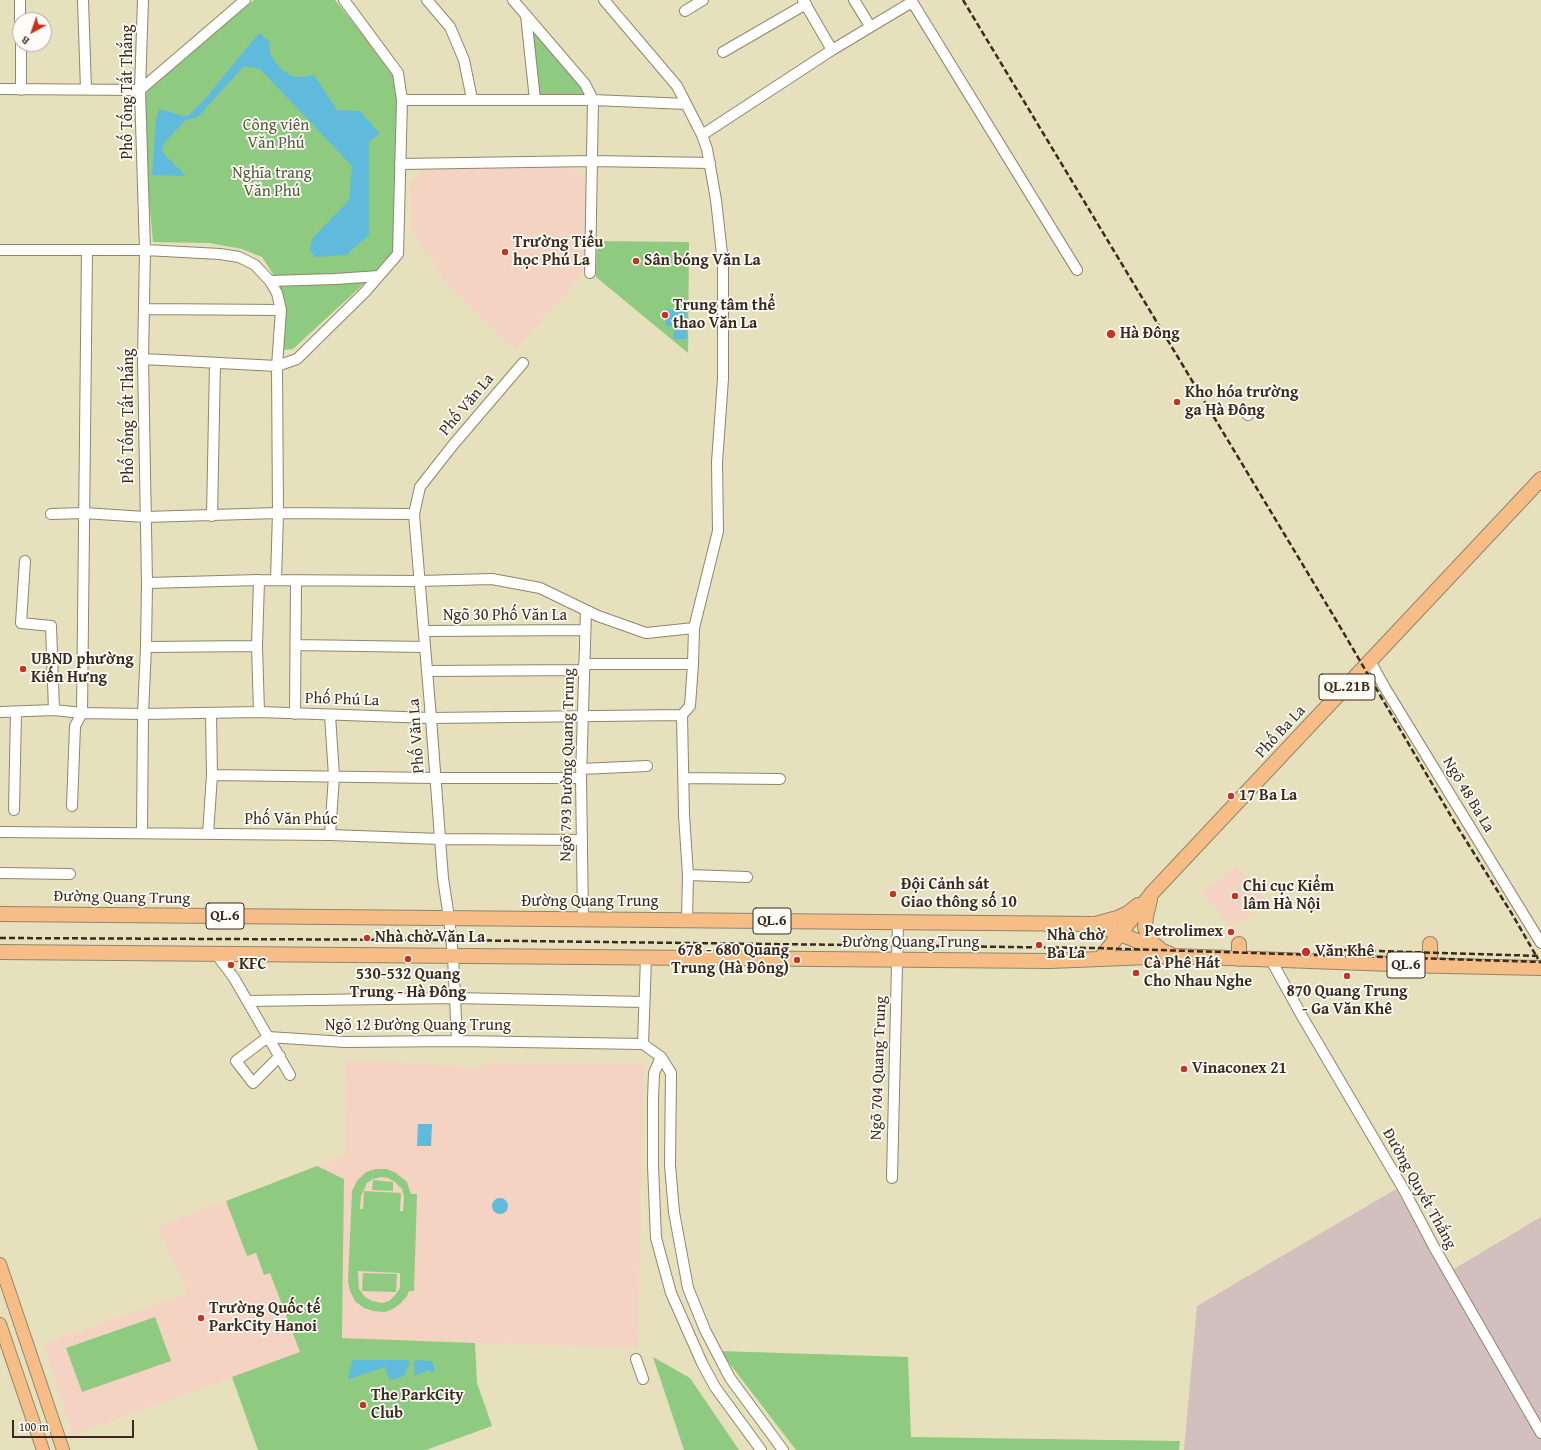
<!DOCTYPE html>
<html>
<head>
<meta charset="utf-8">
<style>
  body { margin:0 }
  #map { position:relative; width:1541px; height:1450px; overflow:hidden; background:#e7e0bc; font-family:"Gentium Book Plus",serif }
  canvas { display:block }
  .north { position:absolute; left:12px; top:12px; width:40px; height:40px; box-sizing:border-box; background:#fdfcf7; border:1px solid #afa8a0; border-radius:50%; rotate:220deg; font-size:11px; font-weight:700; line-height:16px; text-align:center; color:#3b2a1e }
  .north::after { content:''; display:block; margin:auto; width:14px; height:18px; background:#c8321e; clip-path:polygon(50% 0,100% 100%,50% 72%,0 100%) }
  .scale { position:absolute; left:12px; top:1420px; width:122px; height:18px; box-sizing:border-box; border:2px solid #3b2a1e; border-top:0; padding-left:5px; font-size:12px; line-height:14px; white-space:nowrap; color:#3b2a1e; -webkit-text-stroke:3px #fdfcf7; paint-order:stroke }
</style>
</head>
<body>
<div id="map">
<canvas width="1541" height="1450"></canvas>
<div class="north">B</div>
<div class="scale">100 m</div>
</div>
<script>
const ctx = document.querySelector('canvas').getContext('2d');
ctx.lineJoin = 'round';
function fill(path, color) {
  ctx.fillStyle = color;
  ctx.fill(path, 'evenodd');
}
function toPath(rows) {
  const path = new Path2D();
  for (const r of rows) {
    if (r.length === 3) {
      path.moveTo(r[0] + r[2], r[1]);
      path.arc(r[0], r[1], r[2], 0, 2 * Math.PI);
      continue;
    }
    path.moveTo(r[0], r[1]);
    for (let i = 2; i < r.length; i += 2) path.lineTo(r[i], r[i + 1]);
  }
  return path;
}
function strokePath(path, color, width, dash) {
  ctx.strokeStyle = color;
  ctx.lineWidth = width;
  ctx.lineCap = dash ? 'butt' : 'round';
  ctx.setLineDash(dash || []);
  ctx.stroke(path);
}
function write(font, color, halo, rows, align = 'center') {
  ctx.font = font + ' "Gentium Book Plus",serif';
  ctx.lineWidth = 3.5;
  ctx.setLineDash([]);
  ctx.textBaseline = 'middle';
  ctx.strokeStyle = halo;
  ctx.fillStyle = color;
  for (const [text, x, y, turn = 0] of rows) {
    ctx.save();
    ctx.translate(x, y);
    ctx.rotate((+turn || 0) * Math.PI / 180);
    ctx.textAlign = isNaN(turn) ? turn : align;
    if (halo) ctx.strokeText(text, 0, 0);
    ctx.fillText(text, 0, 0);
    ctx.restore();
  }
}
fill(toPath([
  [572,166,586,181,583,273,516,350,451,289,411,231,410,183,425,170],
  [1236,866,1269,902,1264,907,1232,928,1201,891,1206,887,1208,889],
  [346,1061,432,1063,436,1066,458,1066,477,1069,488,1063,613,1064,644,1063,638,1348,342,1338,343,1246,270,1272,300,1353,73,1435,43,1344,188,1293,157,1227,345,1155]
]), '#f5d3c2');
fill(toPath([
  [1396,1189,1444,1275,1541,1217,1541,1450,1184,1450,1197,1306]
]), '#d1c0bd');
fill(toPath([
  [254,0,335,0,393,72,397,99,393,252,382,267,293,349,283,350,283,308,273,274,262,257,242,249,209,243,153,242,142,125,147,90],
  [531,30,580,86,584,96,539,96],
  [597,241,689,242,688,353,596,277],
  [317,1166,344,1179,342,1338,475,1343,477,1383,492,1426,426,1450,258,1450,232,1377,300,1352,270,1273,264,1275,256,1253,247,1256,226,1201],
  [376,1169,387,1169,396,1173,407,1182,411,1194,417,1194,414,1291,409,1291,407,1296,401,1303,393,1309,385,1312,373,1311,364,1308,355,1301,350,1291,348,1282,352,1191,357,1181,366,1172],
  [381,1177,388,1178,395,1182,402,1189,404,1197,403,1211,400,1211,401,1193,364,1191,363,1209,360,1209,361,1196,367,1183,373,1179],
  [358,1271,400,1273,400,1288,396,1294,389,1301,382,1303,372,1301,365,1297,359,1289],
  [373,1180,393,1182,393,1191,372,1190],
  [363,1273,397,1274,396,1292,362,1291],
  [155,1317,171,1361,82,1392,66,1348],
  [720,1351,908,1357,911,1437,1180,1441,1179,1450,796,1450],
  [653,1357,690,1378,739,1450,684,1450]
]), '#8ecb80');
fill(toPath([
  [259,33,269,41,270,52,275,62,282,70,292,76,303,77,314,75,337,110,360,111,380,134,369,141,369,235,346,255,316,257,310,251,312,239,349,200,352,166,260,69,244,66,198,117,186,120,164,143,162,152,186,176,152,175,156,119,159,109,183,116,189,115,205,99],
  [665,309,686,309,687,339,674,339,674,327,666,326],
  [418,1124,432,1124,431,1146,417,1146],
  [500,1206,8],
  [353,1360,408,1360,410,1362,404,1376,392,1380,389,1379,385,1367,349,1379,348,1376],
  [416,1360,432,1361,435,1370,432,1373,428,1370,415,1376,414,1362]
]), '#5fbadc');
const minor = toPath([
  [20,0,20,20],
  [83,0,86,89],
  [427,0,450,27,464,60,472,99],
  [513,0,585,84,593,100,590,273],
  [604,0,677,86,702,135,707,149,716,200,723,263,723,379,717,462,718,531,694,628,693,664,690,706,682,715],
  [803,0,832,50],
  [854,0,870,26],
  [911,0,1077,270],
  [685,11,703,0],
  [526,15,535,100],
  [21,44,21,90],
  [723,52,806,4],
  [0,89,140,90,245,0],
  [402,100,593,100,686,104],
  [702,135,832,50,912,2],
  [400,164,592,161,710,163],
  [0,250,145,250,220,254,239,257,255,265,270,281,277,293,281,310,277,366,278,513,276,580],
  [270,281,335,279,379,276],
  [144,309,281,310],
  [143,359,277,366,297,359,365,292,398,254,402,100,398,73,344,0],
  [1247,413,1248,415],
  [51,514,84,513,145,517,278,513,414,514],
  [212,516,215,363],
  [25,561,21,623,51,626,54,710],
  [259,580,257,646,259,712],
  [147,583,259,580,420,581,492,579,540,588,598,616,646,633,694,628],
  [424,631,585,630],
  [296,645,425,647],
  [146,647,257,646],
  [1370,661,1385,688,1541,943],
  [584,664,693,664],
  [427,671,584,670],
  [0,712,54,710,82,713,143,714,259,712,431,718,682,715],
  [295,714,296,580],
  [330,715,334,776,330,835],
  [682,715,684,815,688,875,687,920],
  [581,769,647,766],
  [212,775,436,778,581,778],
  [684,778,780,779],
  [72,806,75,726,82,713,87,250],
  [14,810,16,712],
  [0,832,330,835,440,839,581,840],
  [142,832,143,714,146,647,147,583,143,359,145,250,140,90,143,0],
  [208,834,212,775,211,714],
  [0,873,70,874],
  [688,875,747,877],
  [583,919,581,778,586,611],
  [216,954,234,978,290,1075],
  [1271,960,1303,1018,1404,1190,1434,1247,1541,1433],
  [247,1001,454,998,644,1002],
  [268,1037,345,1042,457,1041,643,1044,661,1057,671,1073,670,1165,674,1212,688,1288,705,1330,730,1378,783,1450],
  [268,1037,236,1061,253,1083,280,1056],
  [457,1041,453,956,449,918,443,878,431,718,414,514,420,487,453,445,523,363],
  [643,1044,646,958],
  [661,1057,654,1073,653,1099,653,1166,656,1238,671,1293,702,1363,715,1387,761,1450],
  [892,1178,898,922],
  [636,1359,643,1379]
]);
const major = toPath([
  [0,1264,63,1450],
  [0,1324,43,1450]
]);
const highway = toPath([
  [1150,900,1146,916,1145,927,1150,941,1159,948],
  [0,914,1095,924,1170,954],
  [1095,924,1117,918,1128,913,1138,905],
  [1430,944,1430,966],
  [0,952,1050,961,1174,956,1446,966,1541,968],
  [1100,959,1152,893,1541,479],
  [1239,959,1239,944]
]);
strokePath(minor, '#91856d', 12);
strokePath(major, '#91856d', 14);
strokePath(highway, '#91856d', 16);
strokePath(minor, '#fff', 10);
strokePath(major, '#f6be86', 12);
strokePath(highway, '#f6be86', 14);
strokePath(toPath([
  [963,0,1336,620,1455,823,1512,914,1538,959],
  [0,938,443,940,1094,948,1541,962],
  [1343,950,1541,956]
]), '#3b2a1e', 2.5, [6, 3]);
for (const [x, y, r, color] of [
  [505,252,4,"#c8321e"],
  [636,261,4,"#c8321e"],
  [665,315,4,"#c8321e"],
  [1111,334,5,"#c8321e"],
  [1177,402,4,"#c8321e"],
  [23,669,4,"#c8321e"],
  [1231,796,4,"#c8321e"],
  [893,894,4,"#c8321e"],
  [1235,896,4,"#c8321e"],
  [1231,932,4,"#c8321e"],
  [367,938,4,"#c8321e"],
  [1039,945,4,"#c8321e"],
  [1306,952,5,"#c8321e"],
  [408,959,4,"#c8321e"],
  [797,960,4,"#c8321e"],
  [231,965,4,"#c8321e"],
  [1136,973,4,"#c8321e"],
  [1347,976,4,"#c8321e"],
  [1184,1069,4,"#c8321e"],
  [201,1318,4,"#c8321e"],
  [363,1405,4,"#c8321e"]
]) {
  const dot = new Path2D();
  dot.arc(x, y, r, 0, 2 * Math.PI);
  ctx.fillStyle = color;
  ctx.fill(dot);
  strokePath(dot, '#fdfcf7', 1.5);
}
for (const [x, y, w] of [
  [1347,687,56],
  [225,916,38],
  [772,921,38],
  [1406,965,38]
]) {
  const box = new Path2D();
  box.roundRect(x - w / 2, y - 13, w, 26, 3);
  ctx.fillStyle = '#fdfcf7';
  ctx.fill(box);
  strokePath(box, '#3b2a1e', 1);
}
write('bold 15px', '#3b2a1e', null, [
  ["QL.21B",1347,687],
  ["QL.6",225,916],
  ["QL.6",772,921],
  ["QL.6",1406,965]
]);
write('16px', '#3b2a1e', '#fdfcf7', [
  ["Phố Tống Tất Thắng",128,92,-90],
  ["Phố Văn La",467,405,-50],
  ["Phố Tống Tất Thắng",129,416,-90],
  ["Ngõ 30 Phố Văn La",505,616],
  ["Phố Phú La",342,700,2],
  ["Phố Ba La",1281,732,-47],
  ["Phố Văn La",417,736,-94],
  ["Ngõ 793 Đường Quang Trung",568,765,-89],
  ["Ngõ 48 Ba La",1468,795,59],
  ["Phố Văn Phúc",291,820],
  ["Đường Quang Trung",122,898,1],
  ["Đường Quang Trung",590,902],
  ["Đường Quang Trung",911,943],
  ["Ngõ 12 Đường Quang Trung",418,1026],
  ["Ngõ 704 Quang Trung",879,1068,-88],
  ["Đường Quyết Thắng",1419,1189,61]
]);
write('16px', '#545a3b', '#fdfcf7', [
  ["Công viên",276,126],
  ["Văn Phú",276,144],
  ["Nghĩa trang",272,174],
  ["Văn Phú",272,192]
]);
write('bold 16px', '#3b2a1e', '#fdfcf7', [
  ["Trường Tiểu",513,243],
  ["học Phú La",513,261],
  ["Sân bóng Văn La",644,261],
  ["Trung tâm thể",673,306],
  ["thao Văn La",673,324],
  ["Hà Đông",1120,334],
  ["Kho hóa trường",1185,393],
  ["ga Hà Đông",1185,411],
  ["UBND phường",31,660],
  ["Kiến Hưng",31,678],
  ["17 Ba La",1239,796],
  ["Đội Cảnh sát",901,885],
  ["Giao thông số 10",901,903],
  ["Chi cục Kiểm",1243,887],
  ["lâm Hà Nội",1243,905],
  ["Petrolimex",1223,932,"right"],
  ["Nhà chờ",1047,936],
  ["Ba La",1047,954],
  ["Nhà chờ Văn La",375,938],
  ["678 - 680 Quang",789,951,"right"],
  ["Trung (Hà Đông)",789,969,"right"],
  ["Văn Khê",1315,952],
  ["Cà Phê Hát",1144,964],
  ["Cho Nhau Nghe",1144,982],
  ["KFC",239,965],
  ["530-532 Quang",408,975,"center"],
  ["Trung - Hà Đông",408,993,"center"],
  ["870 Quang Trung",1347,992,"center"],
  ["- Ga Văn Khê",1347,1010,"center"],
  ["Vinaconex 21",1192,1069],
  ["Trường Quốc tế",209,1309],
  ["ParkCity Hanoi",209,1327],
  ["The ParkCity",371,1396],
  ["Club",371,1414]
], 'left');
</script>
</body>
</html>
